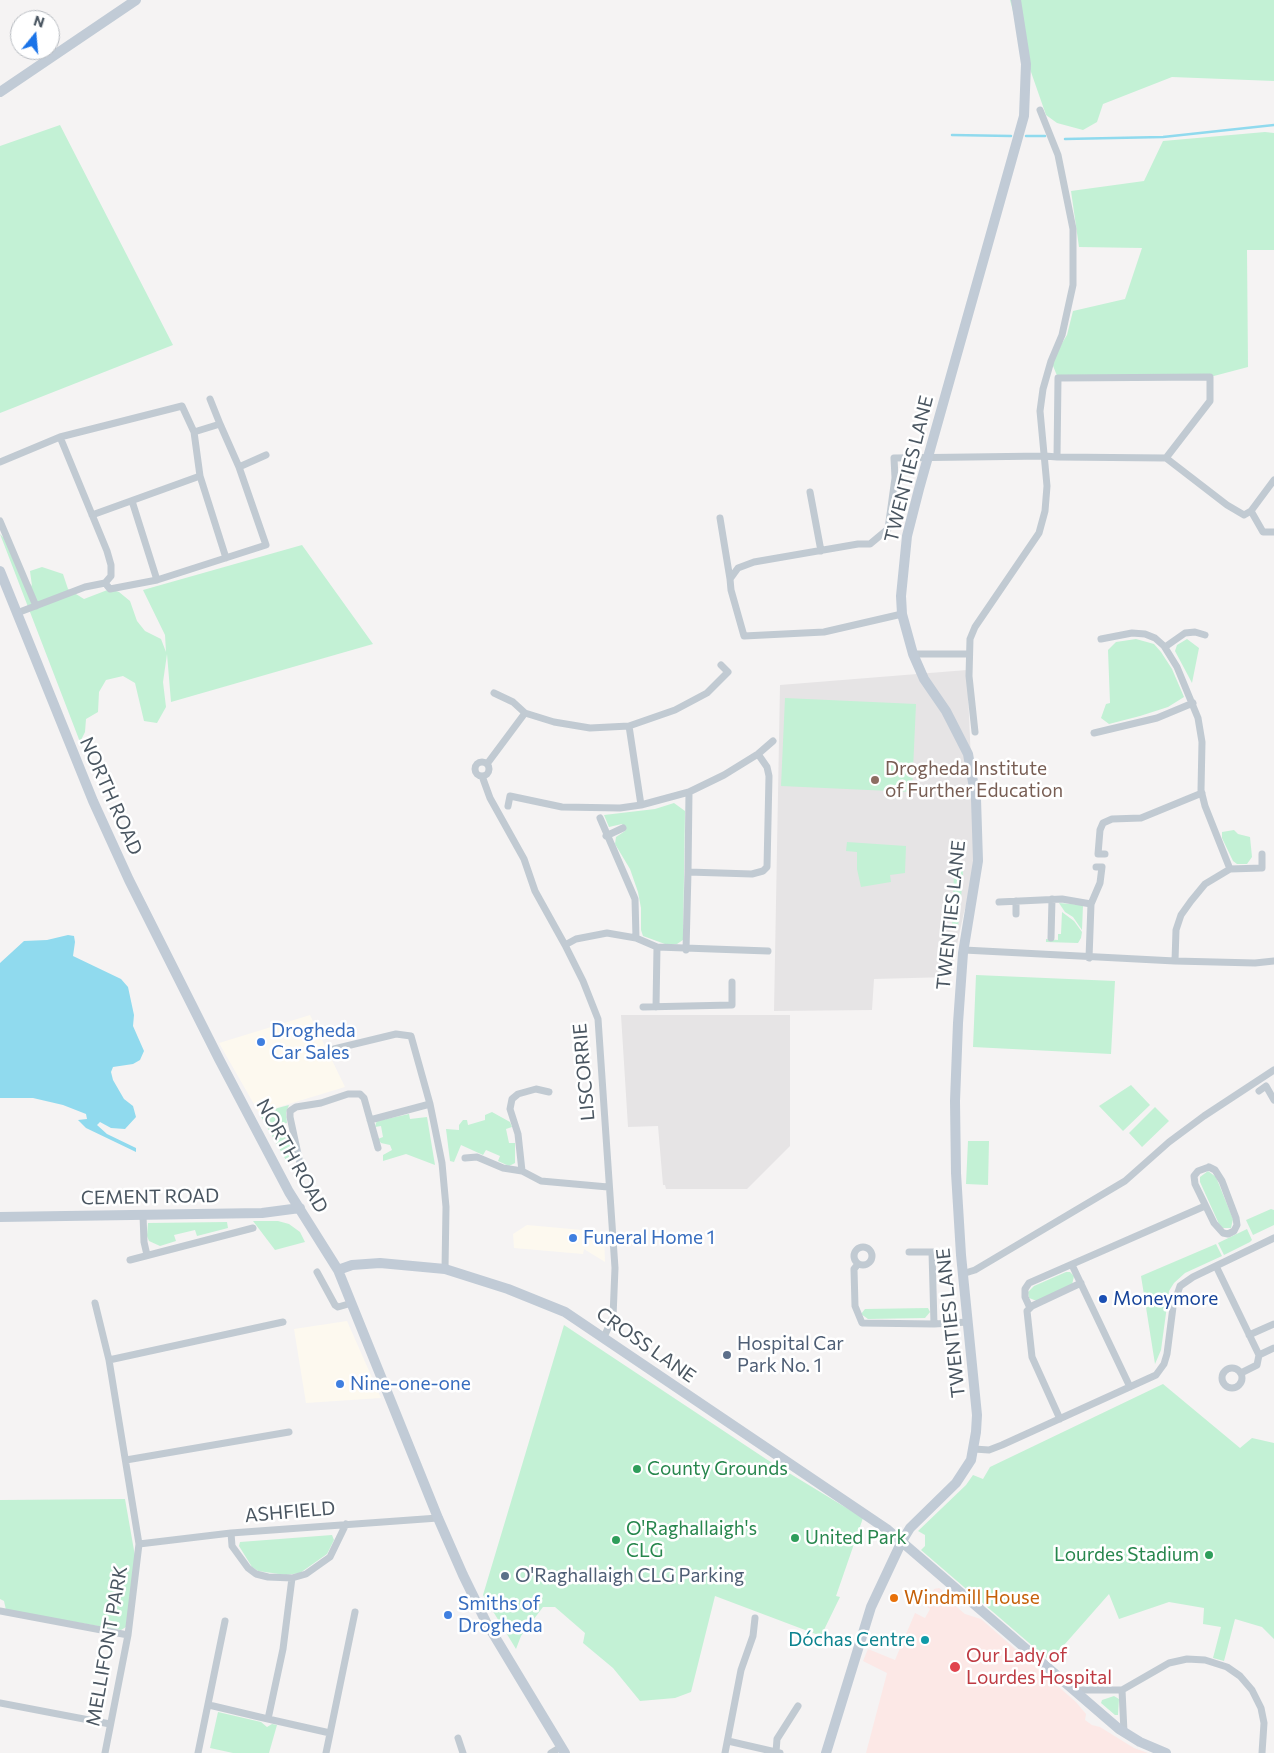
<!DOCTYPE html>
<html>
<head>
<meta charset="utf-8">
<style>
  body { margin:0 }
  #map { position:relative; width:1274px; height:1753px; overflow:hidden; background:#f5f3f3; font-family:Commissioner,sans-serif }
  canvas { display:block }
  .north { position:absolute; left:10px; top:10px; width:50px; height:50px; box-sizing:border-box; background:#fff; border:1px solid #b7bbc0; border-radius:50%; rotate:17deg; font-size:14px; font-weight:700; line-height:20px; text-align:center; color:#4a5661 }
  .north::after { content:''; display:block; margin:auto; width:18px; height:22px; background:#1a73e8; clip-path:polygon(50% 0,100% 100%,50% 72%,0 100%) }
</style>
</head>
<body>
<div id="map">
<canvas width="1274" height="1753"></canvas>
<div class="north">N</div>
</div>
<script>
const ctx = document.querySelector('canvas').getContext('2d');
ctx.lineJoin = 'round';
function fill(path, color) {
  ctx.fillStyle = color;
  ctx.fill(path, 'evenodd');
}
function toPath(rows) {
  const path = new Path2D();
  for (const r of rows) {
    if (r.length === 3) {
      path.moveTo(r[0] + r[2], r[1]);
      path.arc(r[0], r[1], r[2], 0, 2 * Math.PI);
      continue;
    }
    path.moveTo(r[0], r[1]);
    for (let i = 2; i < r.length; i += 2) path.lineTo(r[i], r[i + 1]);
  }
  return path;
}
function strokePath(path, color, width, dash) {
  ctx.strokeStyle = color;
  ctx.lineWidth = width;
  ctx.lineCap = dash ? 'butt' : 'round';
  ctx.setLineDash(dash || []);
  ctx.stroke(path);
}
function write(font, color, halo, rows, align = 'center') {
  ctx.font = font + ' Commissioner,sans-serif';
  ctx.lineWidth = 5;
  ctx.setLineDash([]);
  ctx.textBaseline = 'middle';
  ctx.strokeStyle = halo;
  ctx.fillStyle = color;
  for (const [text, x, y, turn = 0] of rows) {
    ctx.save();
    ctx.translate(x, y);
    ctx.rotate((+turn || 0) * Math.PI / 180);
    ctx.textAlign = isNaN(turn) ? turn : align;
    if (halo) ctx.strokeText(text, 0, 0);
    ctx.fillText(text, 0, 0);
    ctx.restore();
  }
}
fill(toPath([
  [310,1015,345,1087,259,1113,219,1043],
  [527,1225,604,1232,605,1262,584,1249,583,1254,514,1248,513,1234],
  [347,1321,381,1398,306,1403,294,1329]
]), '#fdf9ef');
fill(toPath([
  [967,670,976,875,964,912,950,977,874,979,872,1010,774,1011,780,685],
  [621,1015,790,1015,790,1146,747,1189,666,1189,665,1185,663,1185,658,1126,628,1127]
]), '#e6e4e5');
fill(toPath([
  [939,1588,942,1590,945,1597,965,1614,981,1619,1076,1702,1086,1714,1085,1720,1092,1725,1100,1727,1134,1748,1148,1753,866,1753,887,1673,863,1661,868,1649,895,1660,915,1613,925,1618,930,1609,926,1606,934,1589]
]), '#fce8e6');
fill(toPath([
  [1010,0,1274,0,1274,81,1172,77,1103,104,1097,122,1083,130,1057,123,1046,115,1023,49],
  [60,125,173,345,0,413,0,146],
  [1265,132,1274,133,1274,250,1247,250,1248,367,1210,377,1058,378,1051,361,1067,335,1073,311,1125,299,1142,248,1079,247,1071,191,1144,181,1163,141],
  [0,534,14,548,24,577,32,586,30,571,42,567,63,574,68,589,84,599,110,589,119,592,130,601,137,621,145,631,161,639,166,652,165,635,143,590,302,545,373,644,171,702,167,654,163,682,166,707,157,723,144,721,135,683,123,676,106,680,99,692,98,712,86,719,85,732,80,742],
  [1136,639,1154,644,1161,652,1172,669,1184,697,1168,707,1140,716,1109,724,1101,718,1106,704,1110,703,1108,650,1116,642],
  [1187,639,1199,648,1192,683,1175,651,1177,645],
  [785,698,916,704,912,792,781,786],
  [674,803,685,811,683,940,677,944,665,944,643,936,641,930,641,908,638,892,630,869,615,844,616,837,625,831,622,824,609,827,604,815,655,809],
  [1234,830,1238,834,1250,837,1252,857,1247,864,1237,864,1233,861,1222,838,1222,832],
  [847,842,906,846,905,873,890,875,891,882,861,887,857,869,857,852,846,851],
  [958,864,963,867,963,877,958,927,955,929,952,927,954,872,954,866],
  [1059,903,1083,905,1082,930,1073,917,1065,912],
  [1062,912,1074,921,1082,932,1081,938,1078,943,1046,942,1046,939,1058,940,1058,934,1061,934],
  [976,975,1115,981,1111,1054,973,1047],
  [1131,1085,1150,1105,1123,1131,1099,1106],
  [289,1105,286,1113,287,1123,282,1124,284,1134,290,1133,294,1157,287,1162,259,1113],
  [1155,1107,1169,1121,1142,1147,1129,1133],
  [492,1112,510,1122,512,1127,506,1129,509,1143,515,1143,515,1163,509,1166,498,1161,500,1156,486,1150,483,1155,461,1145,454,1162,450,1161,446,1129,459,1130,459,1125,463,1120,467,1120,468,1125,485,1120,485,1115],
  [409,1114,410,1119,427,1117,435,1165,406,1154,383,1161,383,1155,392,1150,390,1145,381,1143,378,1139,383,1137,381,1126,375,1127,376,1123,377,1121],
  [968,1141,989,1141,988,1185,966,1184],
  [1208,1171,1216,1177,1233,1219,1231,1228,1222,1228,1219,1224,1200,1182,1200,1177],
  [1271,1209,1274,1210,1274,1225,1253,1235,1246,1220],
  [253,1221,278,1221,289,1224,300,1232,305,1242,275,1250],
  [227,1222,228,1228,197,1236,195,1230,174,1235,176,1241,160,1246,149,1241,147,1236,148,1223],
  [1247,1229,1252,1240,1250,1242,1224,1255,1218,1243],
  [1216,1244,1222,1256,1185,1273,1174,1283,1169,1291,1161,1350,1155,1364,1141,1276],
  [1066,1272,1070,1272,1074,1276,1072,1285,1037,1301,1029,1298,1028,1292,1034,1286],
  [928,1308,930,1312,925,1318,868,1319,861,1314,865,1309],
  [564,1325,766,1459,863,1518,836,1596,840,1597,821,1636,715,1596,691,1692,675,1698,640,1701,613,1668,583,1643,585,1633,555,1607,543,1607,521,1636,516,1649,483,1595],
  [1163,1384,1240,1448,1252,1438,1274,1443,1274,1639,1262,1627,1235,1619,1224,1661,1213,1658,1221,1627,1203,1624,1204,1608,1169,1602,1119,1619,1109,1594,1050,1661,921,1550,925,1546,925,1535,918,1531,966,1485,973,1475,983,1479,990,1467],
  [125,1499,135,1556,126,1627,121,1630,6,1610,4,1601,0,1599,0,1500],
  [332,1535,334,1540,327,1554,300,1573,286,1575,258,1571,252,1567,239,1546,240,1542],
  [1114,1696,1119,1699,1118,1715,1115,1715,1101,1703,1102,1700],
  [218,1712,261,1722,267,1727,272,1724,277,1725,269,1753,233,1753,210,1748]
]), '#c3f1d5');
fill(toPath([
  [68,935,74,936,75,942,73,956,121,979,128,987,134,1015,133,1026,144,1051,140,1060,133,1064,113,1067,111,1072,113,1080,124,1099,133,1106,136,1117,125,1129,111,1128,100,1122,97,1125,107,1134,136,1148,136,1152,86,1128,78,1120,87,1119,86,1114,63,1105,33,1098,0,1098,0,963,24,941,47,940]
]), '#90daee');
strokePath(toPath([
  [952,135,1011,136],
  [1026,136,1045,136],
  [1065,139,1163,137,1274,125]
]), '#90daee', 2.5);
strokePath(toPath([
  [220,424,239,467],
  [194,432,220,424,210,399],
  [1166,458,1227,505,1244,515,1251,511,1274,480],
  [0,462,60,437,182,406,194,432,200,476,92,515],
  [200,476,226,558],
  [810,492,821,551],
  [1251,511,1263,532,1274,532],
  [720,518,730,579],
  [0,521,36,606],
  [157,580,266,545,239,467,266,455],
  [105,583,110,589,157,580,132,501],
  [17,613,85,587,105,583,111,576,111,565,107,551,60,437],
  [902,614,824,632,744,636,731,590,730,579,738,568,754,562,858,544,870,544,888,529,895,478,894,458,1045,456,1057,457,1166,458,1210,401,1210,377,1058,378,1057,457],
  [1101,639,1132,633,1145,634,1155,638,1164,646,1177,667,1198,718,1202,742,1201,790,1205,806,1230,869],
  [1165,647,1185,633,1195,632,1205,635],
  [913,654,968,654],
  [494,693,513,702,525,713,554,722,590,728,629,726],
  [975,732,969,676,970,639,975,627,1039,533,1045,511,1047,486,1040,411,1043,389,1051,361,1062,335,1073,285,1073,229,1058,155,1040,110],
  [1094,733,1157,718,1193,703],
  [482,769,7],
  [487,764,525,713],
  [482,776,490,798,524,859,535,891,565,945],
  [689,792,641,805,629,726,675,710,707,693,728,672,721,665],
  [508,806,510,796,562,807,620,808,641,805],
  [600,818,635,899,636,938],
  [606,836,623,828],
  [1105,854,1098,854,1100,830,1103,823,1112,819,1141,818,1202,793],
  [688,872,689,792,724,775,758,754,773,741],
  [1016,901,1016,914],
  [999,902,1062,899,1091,904],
  [1051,938,1052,899],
  [686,950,688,872,752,874,763,871,767,867,769,776,767,767,758,754],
  [964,950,1175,961,1255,963,1274,961],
  [1089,958,1091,904,1100,883,1102,867,1096,867],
  [1175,961,1176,930,1181,915,1191,901,1205,884,1230,869,1262,868,1262,854],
  [643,1007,732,1005,732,982],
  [656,1007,657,947],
  [334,1049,396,1034,411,1036,430,1104,442,1163,446,1207,445,1269],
  [1259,1091,1266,1086,1274,1100],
  [549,1092,536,1089,518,1094,512,1099,510,1109,518,1134,522,1171,541,1181,608,1187],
  [370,1120,430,1104],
  [465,1158,477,1157,503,1168,522,1171],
  [1209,1167,1215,1170,1222,1181,1236,1218,1237,1225,1234,1231,1228,1234,1223,1233,1214,1223,1195,1184,1194,1176,1198,1171,1209,1167],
  [301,1168,290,1117,290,1111,296,1107,321,1103,348,1094,360,1094,364,1098,378,1148],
  [143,1215,144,1242,147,1255],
  [863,1256,9],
  [909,1252,946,1252],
  [932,1252,934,1324],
  [130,1260,253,1228],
  [858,1264,854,1269,855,1306,862,1323,934,1324,968,1322],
  [1072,1265,1130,1387],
  [1216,1266,1259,1355,1257,1365,1241,1373],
  [317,1272,335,1305,338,1307,352,1303],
  [962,1274,975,1270,1125,1181,1169,1142,1204,1116,1274,1070],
  [95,1303,109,1360,139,1544,128,1635,105,1753],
  [1030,1308,1025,1297,1025,1289,1029,1283,1205,1206],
  [1249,1335,1274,1324],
  [604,1337,613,1317,615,1268,598,1019,583,981,565,945,576,939,607,933,636,938,657,947,768,951],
  [1259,1355,1274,1348],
  [109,1360,283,1322],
  [1232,1378,10],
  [1060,1419,1032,1357,1027,1311,1032,1306,1081,1283],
  [974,1449,989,1450,1002,1445,1156,1375,1164,1364,1167,1354,1173,1307,1180,1286,1193,1277,1274,1238],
  [126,1460,289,1432],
  [231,1533,232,1546,248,1568,256,1574,268,1577,292,1578,306,1574,330,1557,346,1524],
  [139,1544,231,1533,438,1518],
  [0,1611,128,1635],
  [1074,1690,1122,1690],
  [0,1703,110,1724],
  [209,1705,268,1719,283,1649,292,1578],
  [268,1719,330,1733],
  [1124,1732,1122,1690,1169,1663,1187,1659,1205,1660,1227,1667,1240,1676,1252,1690,1261,1708,1264,1723,1262,1753],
  [458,1738,463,1753],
  [728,1741,780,1753],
  [776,1752,777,1739,798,1706],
  [198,1753,225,1621],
  [326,1753,355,1612],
  [551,1753,561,1747],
  [725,1753,741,1670,753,1636,755,1618]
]), '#c1cad2', 7);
strokePath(toPath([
  [0,92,136,0],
  [0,571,93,801,129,880,219,1059,289,1192,338,1270,438,1518,463,1575,486,1622,565,1753],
  [0,1217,262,1213,300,1208],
  [338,1270,352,1265,380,1263,445,1269,508,1289,565,1312,888,1530,1119,1729,1140,1742,1166,1753],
  [826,1753,871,1607,902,1541,910,1528,956,1483,971,1460,976,1432,977,1415,961,1255,956,1173,955,1101,958,1023,963,953,978,861,976,799,968,754,946,711,924,679,913,654,902,614,901,596,907,536,919,489,1024,116,1026,64,1016,0]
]), '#c1cbd6', 10);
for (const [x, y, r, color] of [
  [875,780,5,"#8d6e63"],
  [261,1042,5,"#3f7fe0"],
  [573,1238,5,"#3f7fe0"],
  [1103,1299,5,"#1a4fb4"],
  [727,1355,5,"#5c6f8a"],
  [340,1384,5,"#3f7fe0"],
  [637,1469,5,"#2e9e5b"],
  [795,1538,5,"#2e9e5b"],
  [616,1540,5,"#2e9e5b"],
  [1209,1555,5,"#2e9e5b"],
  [505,1576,5,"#5c6f8a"],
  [894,1598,5,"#e8710a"],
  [448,1615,5,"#3f7fe0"],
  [925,1640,5,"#0f9aa8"],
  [955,1667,6,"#e0444e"]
]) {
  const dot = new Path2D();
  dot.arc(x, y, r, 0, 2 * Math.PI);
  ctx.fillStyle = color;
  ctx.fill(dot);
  strokePath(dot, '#fff', 2);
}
write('19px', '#4a5661', '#fff', [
  ["TWENTIES LANE",909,469,-76],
  ["NORTH ROAD",111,796,66],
  ["TWENTIES LANE",951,915,-84],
  ["LISCORRIE",584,1072,-95],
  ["NORTH ROAD",292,1156,61],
  ["CEMENT ROAD",150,1197,-1],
  ["TWENTIES LANE",951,1323,-96],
  ["CROSS LANE",646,1345,35],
  ["ASHFIELD",290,1512,-5],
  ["MELLIFONT PARK",107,1646,-80]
]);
write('19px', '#785e54', '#fff', [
  ["Drogheda Institute",885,769],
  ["of Further Education",885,791]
], 'left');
write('19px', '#366cbe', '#fff', [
  ["Drogheda",271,1031],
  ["Car Sales",271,1053],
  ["Funeral Home 1",583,1238],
  ["Nine-one-one",350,1384],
  ["Smiths of",458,1604],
  ["Drogheda",458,1626]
], 'left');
write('19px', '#164399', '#fff', [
  ["Moneymore",1113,1299]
], 'left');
write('19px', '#4e5e75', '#fff', [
  ["Hospital Car",737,1344],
  ["Park No. 1",737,1366],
  ["O'Raghallaigh CLG Parking",515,1576]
], 'left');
write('19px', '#27864d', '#fff', [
  ["County Grounds",647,1469],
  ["O'Raghallaigh's",626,1529],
  ["CLG",626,1551],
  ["United Park",805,1538],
  ["Lourdes Stadium",1199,1555,"right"]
], 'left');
write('19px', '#c56008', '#fff', [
  ["Windmill House",904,1598]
], 'left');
write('19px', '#0d838f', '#fff', [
  ["Dóchas Centre",915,1640]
], 'right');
write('19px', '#be3a42', '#fff', [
  ["Our Lady of",966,1656],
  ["Lourdes Hospital",966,1678]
], 'left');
</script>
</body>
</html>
